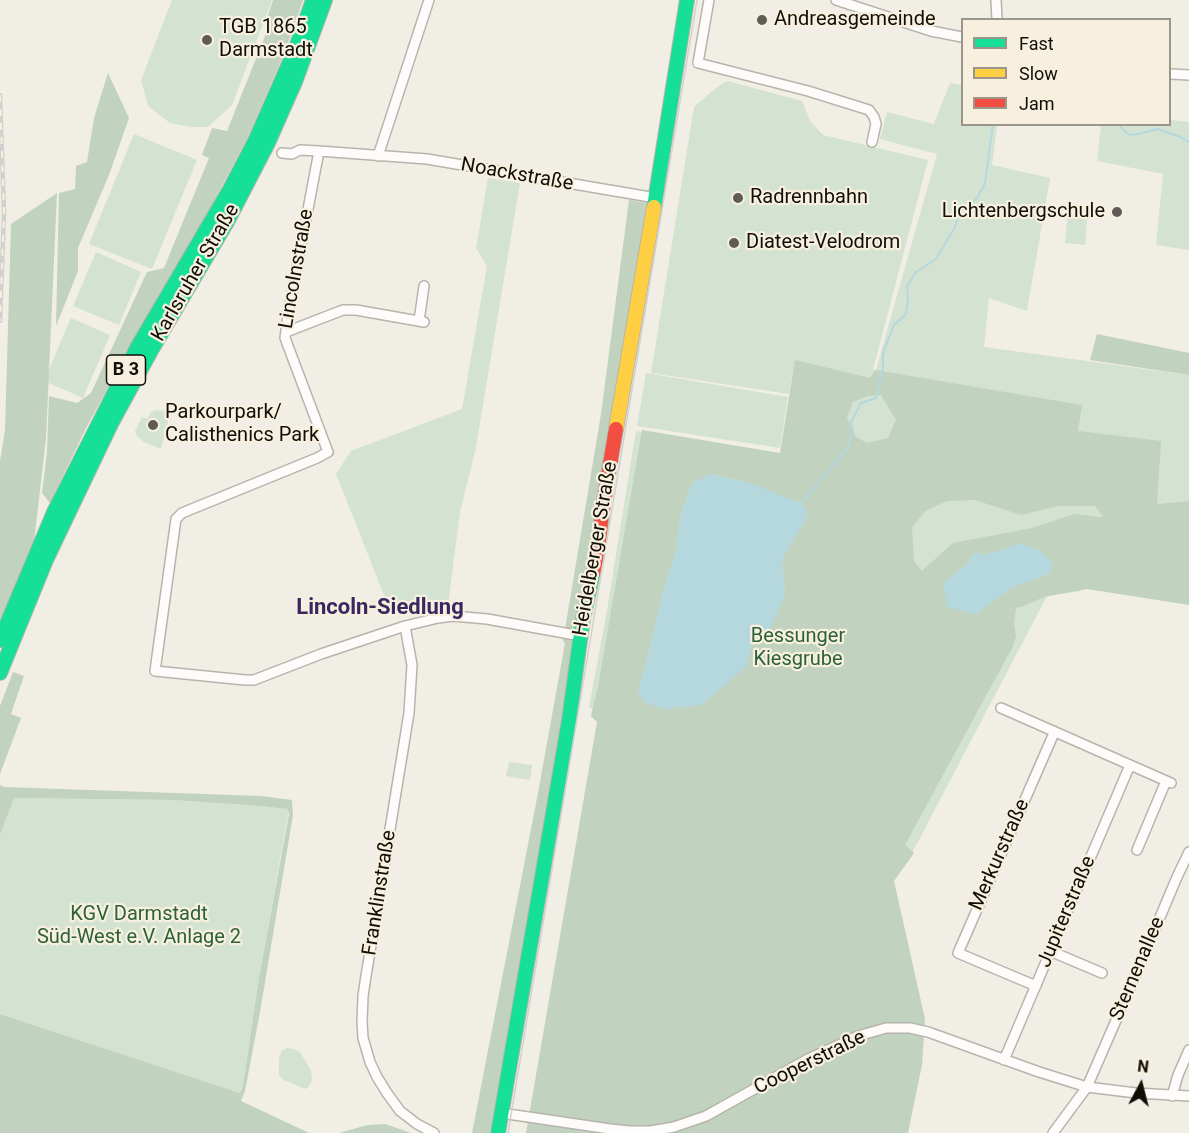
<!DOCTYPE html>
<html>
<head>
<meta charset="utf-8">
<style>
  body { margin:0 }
  #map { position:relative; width:1189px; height:1133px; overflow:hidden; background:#f1eee5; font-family:Roboto,sans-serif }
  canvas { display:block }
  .legend { position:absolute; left:961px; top:18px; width:210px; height:108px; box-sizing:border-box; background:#f7f0df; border:2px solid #9b9689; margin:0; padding:8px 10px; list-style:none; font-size:18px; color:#110e08 }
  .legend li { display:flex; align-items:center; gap:12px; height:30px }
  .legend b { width:30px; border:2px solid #9b9689 }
  .north { position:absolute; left:1111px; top:1055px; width:60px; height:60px; -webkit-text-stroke:4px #f7f0df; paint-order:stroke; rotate:7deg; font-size:16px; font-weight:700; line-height:24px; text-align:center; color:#110e08 }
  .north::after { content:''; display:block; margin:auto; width:21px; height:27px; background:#110e08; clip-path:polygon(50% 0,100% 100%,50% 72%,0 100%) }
</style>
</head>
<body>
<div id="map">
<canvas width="1189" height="1133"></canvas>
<ul class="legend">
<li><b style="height:8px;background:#16e098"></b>Fast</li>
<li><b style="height:8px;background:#ffcf43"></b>Slow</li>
<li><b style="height:8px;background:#f24e42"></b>Jam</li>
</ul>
<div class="north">N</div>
</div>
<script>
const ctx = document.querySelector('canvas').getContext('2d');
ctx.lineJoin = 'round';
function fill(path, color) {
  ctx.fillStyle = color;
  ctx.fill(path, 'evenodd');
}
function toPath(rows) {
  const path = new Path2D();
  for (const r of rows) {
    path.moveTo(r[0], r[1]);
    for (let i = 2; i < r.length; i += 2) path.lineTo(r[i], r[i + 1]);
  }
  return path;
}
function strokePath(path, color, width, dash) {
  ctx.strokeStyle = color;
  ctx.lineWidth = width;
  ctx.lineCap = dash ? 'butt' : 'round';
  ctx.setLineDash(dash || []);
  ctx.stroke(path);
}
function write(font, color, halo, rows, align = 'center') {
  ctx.font = font + ' Roboto,sans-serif';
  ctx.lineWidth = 4.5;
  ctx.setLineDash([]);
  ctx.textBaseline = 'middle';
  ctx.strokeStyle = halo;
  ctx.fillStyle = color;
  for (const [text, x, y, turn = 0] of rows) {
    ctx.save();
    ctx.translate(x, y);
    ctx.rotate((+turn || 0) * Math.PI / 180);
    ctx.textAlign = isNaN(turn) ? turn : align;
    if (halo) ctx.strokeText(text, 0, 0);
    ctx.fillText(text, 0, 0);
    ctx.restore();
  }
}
fill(toPath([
  [172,0,272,0,232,105,208,127,191,127,170,123,148,106,141,80],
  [727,81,802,101,810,121,823,135,928,160,873,370,876,370,937,154,880,139,887,112,934,124,950,83,962,85,962,124,997,125,992,165,1050,178,1027,311,989,298,984,347,1189,375,1189,501,1157,504,1089,506,1095,506,1104,517,1088,516,1081,591,1047,596,911,855,589,707,606,616,636,431,782,454,794,365,789,394,651,373,694,107,716,88],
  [1170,120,1189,122,1189,250,1156,245,1163,174,1097,161,1101,125,1170,124],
  [134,134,197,160,152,269,89,244],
  [488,178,520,183,475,452,460,512,448,605,418,612,393,615,382,590,336,474,351,451,462,409,487,266,476,248],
  [1068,209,1088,211,1085,245,1065,243],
  [96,252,141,272,119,325,73,306],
  [71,318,110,335,83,398,44,381],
  [646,373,788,397,780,448,637,426],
  [156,410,163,411,168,414,169,417,161,449,144,442,137,436,135,431,142,417,147,419,151,412],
  [509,762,532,765,530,780,506,776],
  [14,798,173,800,260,806,289,809,259,978,243,1086,240,1093,0,1014,0,835],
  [287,1048,294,1049,300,1052,311,1070,312,1080,309,1086,305,1089,282,1079,279,1075,279,1057,282,1051]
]), '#d4e2d1');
fill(toPath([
  [273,0,303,0,284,54,247,139,200,227,155,302,86,428,50,503,42,493,47,452,49,396,77,403,91,393,147,272,164,268,209,158,202,155,212,128,227,131,269,26,268,15],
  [108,73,129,118,109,175,78,248,78,271,56,326,59,193,75,189,76,166,87,162,94,118],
  [57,193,46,438,34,542,0,620,0,461,5,430,11,224],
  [629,200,647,203,555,765,490,1133,472,1133,538,793,565,643,563,641,601,414],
  [1097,334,1189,353,1189,375,1090,360],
  [795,360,870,378,875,370,1082,405,1078,431,1161,441,1157,504,1189,501,1189,605,1087,589,1044,597,1024,606,1016,608,1014,623,1016,636,1013,646,905,845,914,853,894,881,925,1019,922,1065,908,1133,526,1133,597,722,591,716,598,687,642,430,780,453],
  [881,395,896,420,888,438,867,443,856,437,847,417,853,402,868,396],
  [712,474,750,483,808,514,782,560,785,595,759,633,751,648,745,667,702,705,638,691,648,656,663,592,676,551,680,517,692,483],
  [975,500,1021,515,1058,506,1095,506,1103,517,1074,514,1032,528,953,543,922,571,914,561,912,528,925,511,947,501],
  [1020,543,1050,573,1011,588,976,614,943,584,965,566,976,551,983,555,1000,551],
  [13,672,24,676,11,714,21,718,0,774,0,706],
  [0,785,4,787,261,796,292,800,293,815,260,1012,245,1091,241,1101,309,1133,0,1133,0,1014,240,1093,243,1086,259,978,289,814,288,809,260,806,173,800,14,798,0,835],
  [385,1124,411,1133,339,1133,368,1125]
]), '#c1d2be');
fill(toPath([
  [711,474,750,483,801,503,808,514,782,560,785,595,771,628,759,633,751,648,746,667,702,705,665,709,645,703,638,691,648,656,663,592,676,551,680,517,692,483],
  [1020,543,1037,549,1052,561,1051,573,1011,588,976,614,947,607,943,583,965,566,976,551,983,555,1000,551]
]), '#b5d8de');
strokePath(toPath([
  [1119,124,1124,131,1130,135,1138,134,1158,129,1180,137,1189,142],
  [801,503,848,448,849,440,853,433,851,422,861,403,876,398,883,367,883,353,894,325,906,314,908,298,907,286,916,272,936,259,955,227,959,212,977,198,985,183,993,124]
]), '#b5d8de', 2);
const street = toPath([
  [709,0,698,63,808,91,869,110,874,117,876,124,872,142],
  [836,0,931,31,962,37],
  [996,0,997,20],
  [1170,74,1189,75],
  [319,151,288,315,285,338,328,452,317,458,182,513,176,519,155,671,245,680,254,680,321,654,405,626,438,618,453,616,487,619,581,636],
  [282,153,292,154,300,150,319,151,427,159,656,198],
  [378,156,429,0],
  [419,321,424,286],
  [286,332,343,310,356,310,424,322],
  [405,626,412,665,409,713,366,976,363,996,362,1022,363,1038,370,1062,377,1077,387,1093,400,1111,417,1124,434,1133],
  [1001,708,1171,783],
  [1137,850,1166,781],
  [1050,951,1102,973],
  [1036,986,958,953,1054,733],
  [1004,1060,1130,765],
  [1172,1096,1178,1075,1189,1050],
  [501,1113,610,1129,629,1131,651,1131,674,1127,706,1116,808,1059,858,1036,886,1028,910,1028,928,1032,1039,1072,1087,1087,1136,1093,1189,1096],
  [1053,1133,1087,1087,1131,986,1177,877,1189,852]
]);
const fast = toPath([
  [654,207,687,0],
  [0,640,54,512,138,346,230,189,255,141,295,50,313,0],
  [0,673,46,560,111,424,152,349,227,222,268,143,295,82,325,0],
  [498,1133,569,720,583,619,593,573]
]);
const slow = toPath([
  [616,429,654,207]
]);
const jam = toPath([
  [593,573,597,556,603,505,616,429]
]);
strokePath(street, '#b7b4ac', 12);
strokePath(fast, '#b7b4ac', 16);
strokePath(slow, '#b7b4ac', 16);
strokePath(jam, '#b7b4ac', 16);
strokePath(street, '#fdfcfb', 9);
strokePath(fast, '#16e098', 14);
strokePath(slow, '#ffcf43', 14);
strokePath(jam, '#f24e42', 14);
strokePath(toPath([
  [508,1133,697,0]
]), '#d2d1cf', 1.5);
const rail = toPath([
  [0,95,4,213,0,321]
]);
strokePath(rail, '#d2d1cf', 4.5);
strokePath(rail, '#f7f0df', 2, [7]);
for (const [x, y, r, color] of [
  [762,20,6,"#5f5c55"],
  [207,40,6,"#5f5c55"],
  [738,198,6,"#5f5c55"],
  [1117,212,6,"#5f5c55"],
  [734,243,6,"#5f5c55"],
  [153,425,6,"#5f5c55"]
]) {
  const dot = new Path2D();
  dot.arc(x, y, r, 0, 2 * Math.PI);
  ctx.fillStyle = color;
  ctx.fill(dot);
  strokePath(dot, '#f7f0df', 2);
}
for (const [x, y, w] of [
  [126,370,39]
]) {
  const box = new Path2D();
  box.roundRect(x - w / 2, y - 15, w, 30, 4.5);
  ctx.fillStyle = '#f7f0df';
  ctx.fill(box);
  strokePath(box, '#110e08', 1.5);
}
write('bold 18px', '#110e08', null, [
  ["B 3",126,370]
]);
write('20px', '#110e08', '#f7f0df', [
  ["Andreasgemeinde",774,20],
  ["TGB 1865",219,28],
  ["Darmstadt",219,51],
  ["Radrennbahn",750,198],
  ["Lichtenbergschule",1105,212,"right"],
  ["Diatest-Velodrom",746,243],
  ["Parkourpark/",165,413],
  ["Calisthenics Park",165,436]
], 'left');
write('20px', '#110e08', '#f7f0df', [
  ["Noackstraße",517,175,10],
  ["Lincolnstraße",297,269,-80],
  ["Karlsruher Straße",196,273,-60],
  ["Heidelberger Straße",596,549,-80],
  ["Merkurstraße",1000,855,-66],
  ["Franklinstraße",380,893,-81],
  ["Jupiterstraße",1067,912,-67],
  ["Sternenallee",1138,969,-67],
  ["Cooperstraße",810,1063,-26]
]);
write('20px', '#2d6138', '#f7f0df', [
  ["Bessunger",798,637],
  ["Kiesgrube",798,660],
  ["KGV Darmstadt",139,915],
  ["Süd-West e.V. Anlage 2",139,938]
]);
write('bold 22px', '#392762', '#f7f0df', [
  ["Lincoln-Siedlung",380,608]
]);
</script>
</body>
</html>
